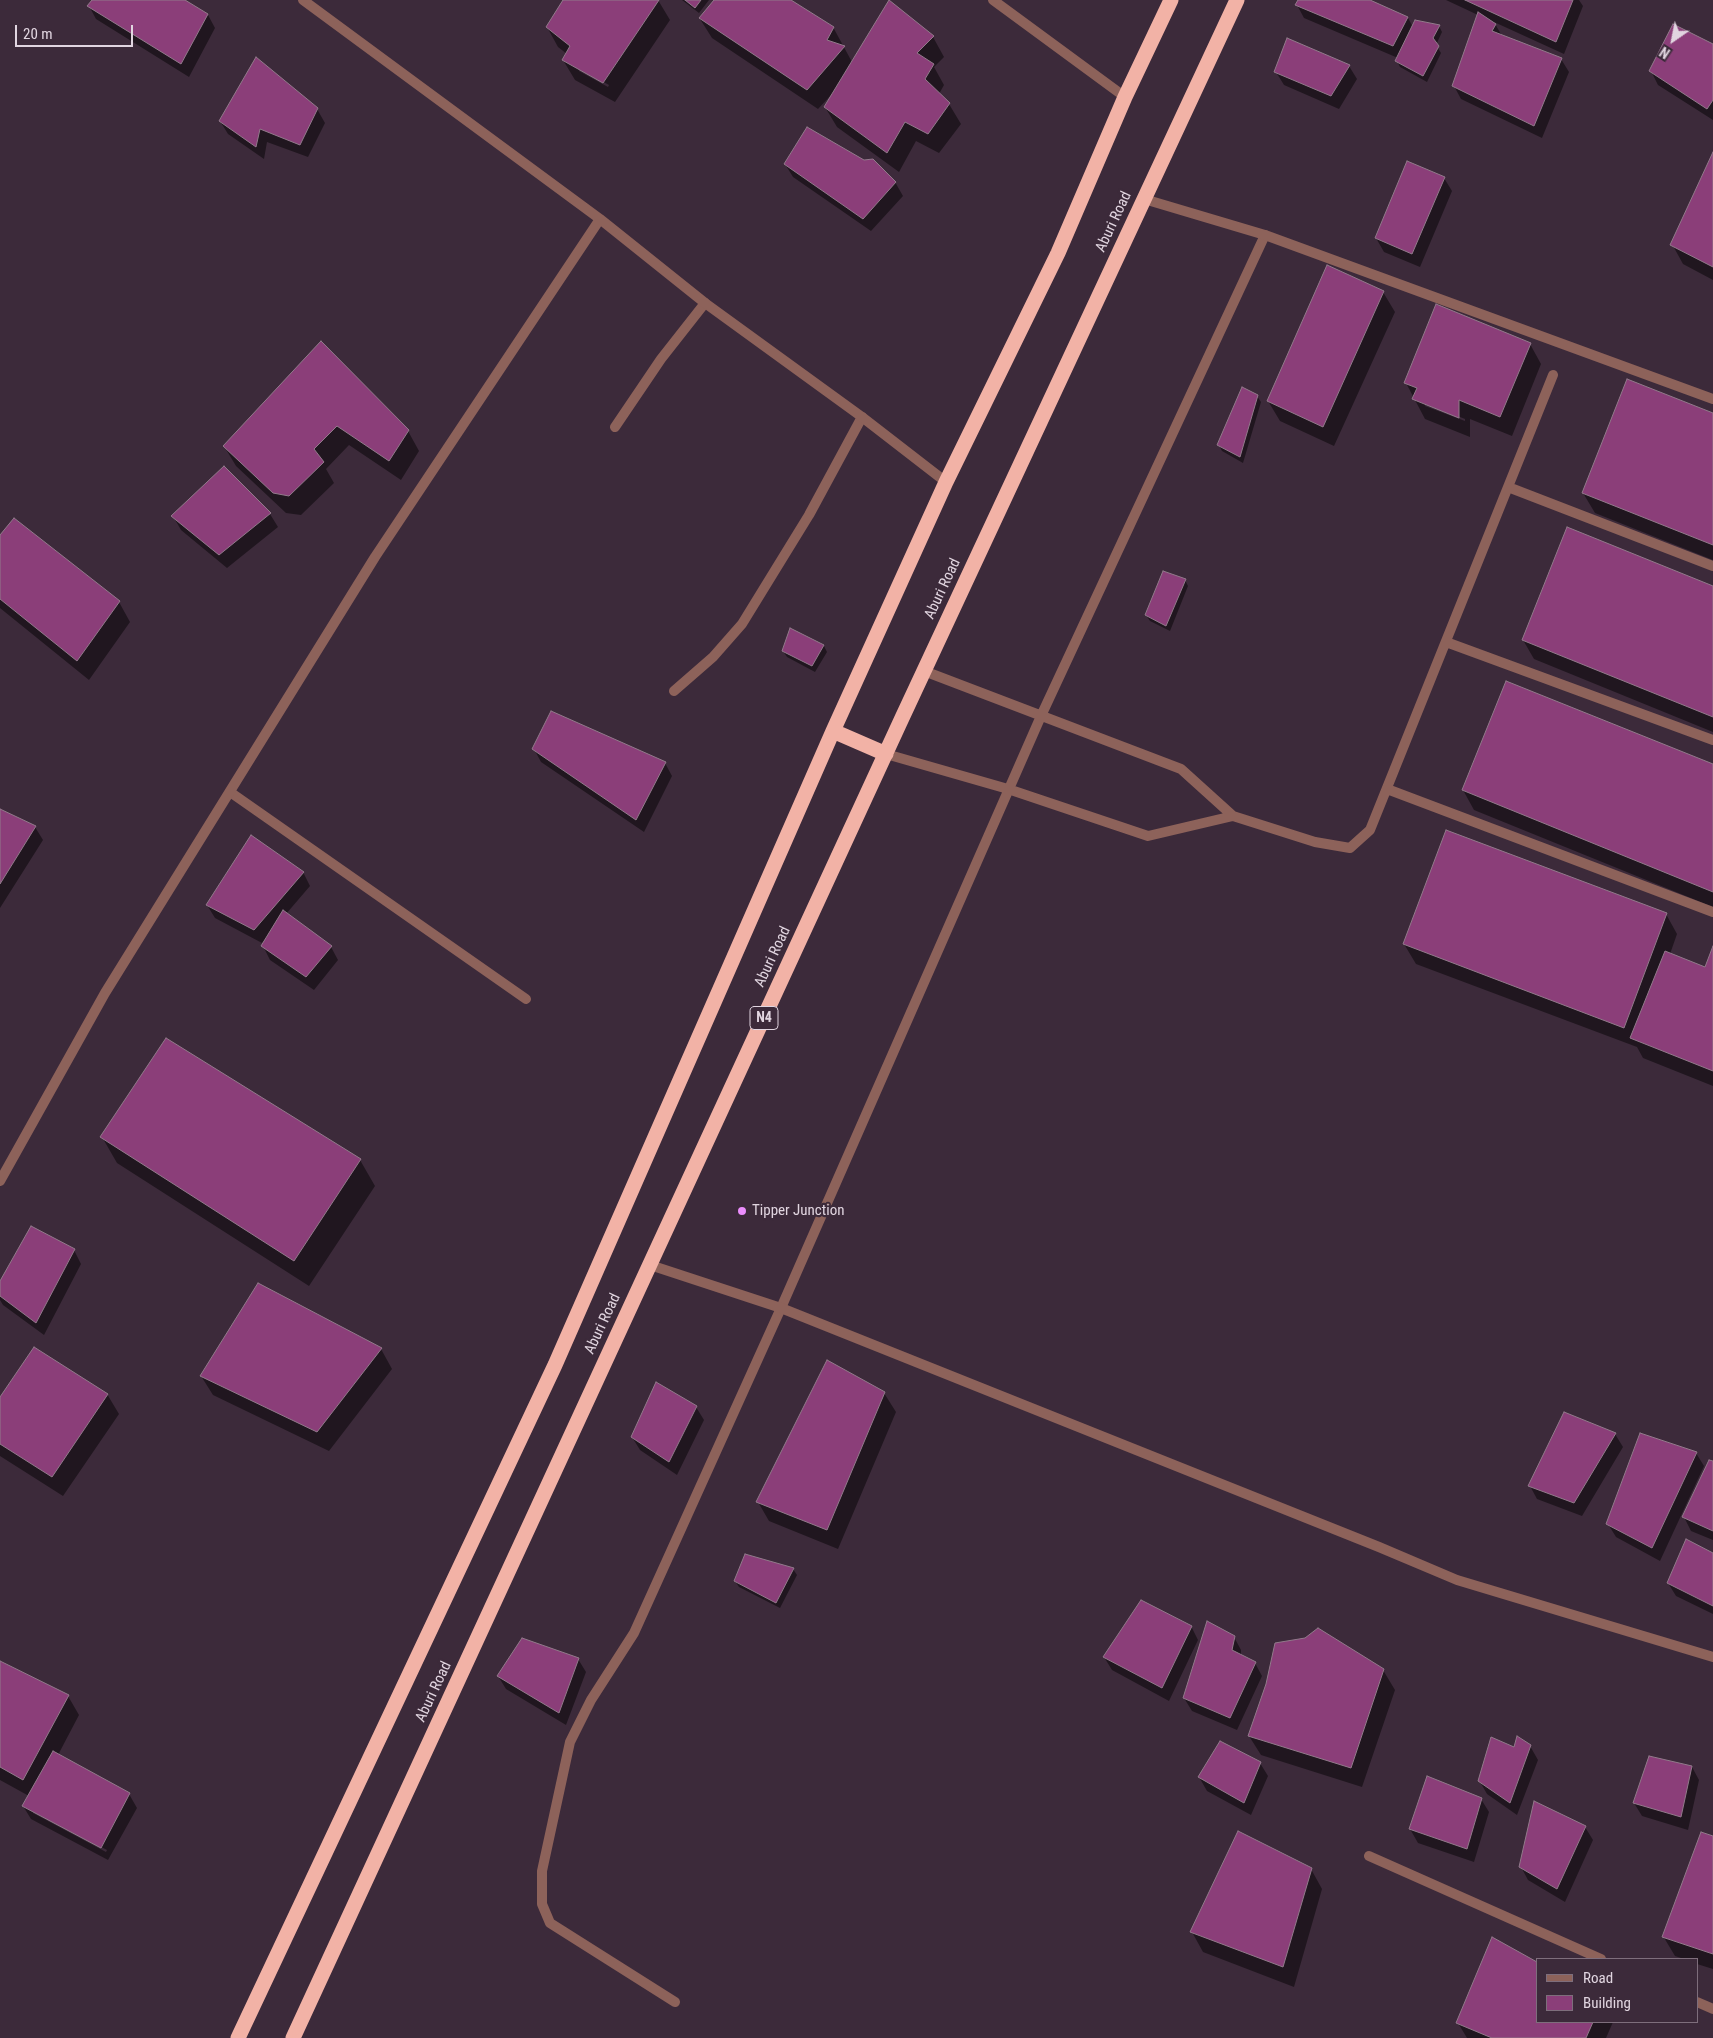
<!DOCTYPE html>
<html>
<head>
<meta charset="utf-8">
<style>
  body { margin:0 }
  #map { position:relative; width:1713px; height:2038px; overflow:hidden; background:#3c2a3a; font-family:"Roboto Condensed",sans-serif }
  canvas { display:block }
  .legend { position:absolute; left:1536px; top:1958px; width:162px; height:65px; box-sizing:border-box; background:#3c2a3a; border:1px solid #7e6e7c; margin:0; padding:6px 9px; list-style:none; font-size:15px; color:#e1d5e0 }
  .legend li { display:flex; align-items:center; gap:10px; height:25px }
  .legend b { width:25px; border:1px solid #7e6e7c }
  .north { position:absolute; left:1648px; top:15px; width:50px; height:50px; -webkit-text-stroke:4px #3c2a3a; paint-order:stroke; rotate:213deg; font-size:14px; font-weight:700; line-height:20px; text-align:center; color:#e1d5e0 }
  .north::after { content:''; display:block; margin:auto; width:18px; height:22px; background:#e1d5e0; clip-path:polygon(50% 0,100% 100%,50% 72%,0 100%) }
  .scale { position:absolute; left:15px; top:25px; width:118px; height:22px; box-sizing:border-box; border:2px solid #e1d5e0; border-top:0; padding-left:6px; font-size:15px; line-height:18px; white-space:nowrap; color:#e1d5e0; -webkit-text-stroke:4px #3c2a3a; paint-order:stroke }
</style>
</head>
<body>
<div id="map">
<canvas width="1713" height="2038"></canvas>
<ul class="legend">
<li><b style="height:6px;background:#8d625a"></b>Road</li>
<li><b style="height:14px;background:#8b3e79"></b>Building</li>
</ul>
<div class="north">N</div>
<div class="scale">20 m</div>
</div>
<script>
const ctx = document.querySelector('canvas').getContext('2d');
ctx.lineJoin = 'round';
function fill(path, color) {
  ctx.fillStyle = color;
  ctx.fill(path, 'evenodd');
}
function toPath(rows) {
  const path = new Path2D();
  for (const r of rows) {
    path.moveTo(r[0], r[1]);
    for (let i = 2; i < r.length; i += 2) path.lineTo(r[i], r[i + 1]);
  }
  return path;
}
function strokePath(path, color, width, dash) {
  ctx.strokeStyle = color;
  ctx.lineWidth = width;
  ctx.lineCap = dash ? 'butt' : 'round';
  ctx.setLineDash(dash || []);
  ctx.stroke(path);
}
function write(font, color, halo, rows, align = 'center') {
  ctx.font = font + ' "Roboto Condensed",sans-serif';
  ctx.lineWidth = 4.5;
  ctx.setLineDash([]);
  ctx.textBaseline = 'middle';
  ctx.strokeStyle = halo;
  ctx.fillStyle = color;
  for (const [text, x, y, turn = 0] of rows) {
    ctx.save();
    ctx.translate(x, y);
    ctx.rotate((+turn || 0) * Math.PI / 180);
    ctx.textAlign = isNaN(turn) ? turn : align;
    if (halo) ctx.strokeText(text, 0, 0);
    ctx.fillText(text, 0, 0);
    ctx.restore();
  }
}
fill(toPath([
  [93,0,183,0,208,15,215,28,189,77,96,19,89,6],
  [565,0,658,0,670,20,615,102,575,80,563,60,567,54,558,47,547,27],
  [579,68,609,85,608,87,579,71],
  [682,0,709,0,699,13],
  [715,0,788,0,833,27,852,62,933,37,944,57,934,67,944,85,939,94,949,104,961,124,939,153,916,141,899,172,837,127,825,107,832,96,831,95,818,109,712,38,700,19],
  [1299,0,1367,0,1408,18,1413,27,1439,26,1442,32,1436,45,1441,53,1427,82,1400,67,1397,61,1398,58,1304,18,1297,5],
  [1446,0,1579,0,1583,6,1564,54,1494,22,1502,36,1561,59,1569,72,1542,138,1461,99,1454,86,1478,15],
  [1713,46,1713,120,1658,85,1651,71],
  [256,59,317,109,325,123,308,157,267,142,264,159,228,134,220,121],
  [1349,66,1357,79,1339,109,1284,85,1276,72],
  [1713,155,1713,280,1683,264,1672,244],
  [785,164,895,182,903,196,871,231,793,177],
  [1444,178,1452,191,1420,267,1384,252,1376,238],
  [1383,292,1395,312,1334,446,1280,421,1268,401],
  [321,343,408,431,419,451,401,480,349,445,326,469,334,483,301,515,286,513,236,466,224,446],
  [1530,344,1541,364,1512,436,1470,419,1470,437,1425,419,1406,383],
  [1425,403,1465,419,1465,421,1425,406],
  [1257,396,1261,402,1243,463,1222,451,1219,445],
  [1713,414,1713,560,1595,513,1583,493],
  [224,468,270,514,278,527,227,568,181,530,173,516],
  [0,537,119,602,130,622,89,680,0,608],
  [1185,580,1188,586,1170,631,1150,621,1146,615],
  [1713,588,1713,732,1534,659,1523,640],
  [791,630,824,646,827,652,815,672,787,657,783,651],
  [534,749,665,763,672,776,644,832,541,762],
  [1713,766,1713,907,1474,810,1463,790],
  [0,811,35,827,43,840,0,908],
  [303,872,310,886,286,914,331,947,338,960,314,990,270,960,263,946,267,937,262,943,215,918,207,905],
  [1666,914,1677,934,1670,954,1705,968,1713,949,1713,1086,1643,1058,1637,1047,1416,964,1404,944],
  [102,1137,360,1160,375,1186,309,1286,117,1163],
  [74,1250,81,1264,44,1335,3,1305,0,1300,0,1283],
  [381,1349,392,1369,329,1451,213,1395,201,1376],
  [884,1393,896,1412,838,1549,769,1521,758,1502],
  [107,1394,119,1414,63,1496,0,1456,0,1399],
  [696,1407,704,1420,677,1475,640,1450,632,1437],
  [1615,1434,1623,1447,1582,1516,1537,1499,1530,1486],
  [1696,1453,1704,1466,1660,1561,1616,1537,1608,1524],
  [1713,1463,1713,1540,1691,1531,1684,1517],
  [1713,1554,1713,1614,1676,1596,1668,1583],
  [793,1569,797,1575,780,1608,739,1587,735,1581],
  [1191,1626,1198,1640,1169,1701,1112,1670,1104,1657],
  [1234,1637,1241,1650,1241,1655,1255,1663,1262,1676,1237,1730,1192,1711,1184,1698],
  [578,1659,586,1672,566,1725,506,1689,498,1676],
  [0,1663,68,1696,79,1715,58,1755,129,1794,137,1808,108,1860,31,1819,23,1806,29,1796,0,1780],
  [33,1811,107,1850,106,1852,33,1813],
  [1383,1670,1395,1690,1362,1787,1261,1755,1249,1736],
  [1530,1746,1538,1760,1517,1815,1487,1794,1479,1780,1515,1748],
  [1260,1763,1268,1776,1251,1815,1207,1791,1199,1777],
  [1692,1767,1699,1780,1688,1830,1642,1816,1634,1803],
  [1481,1799,1489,1812,1474,1862,1418,1843,1410,1829],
  [1585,1827,1593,1840,1565,1902,1528,1880,1521,1867],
  [1713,1837,1713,1969,1697,1964,1697,1959,1684,1959,1675,1956,1663,1936],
  [1311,1869,1322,1889,1294,1987,1203,1952,1192,1932],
  [1613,2022,1606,2038,1467,2038,1458,2023]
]), '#0007');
const building = toPath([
  [92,0,185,0,208,14,181,64,87,6,92,0],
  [563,0,659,0,603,83,562,60,570,46,546,27,563,0],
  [685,0,701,0,695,8,685,0],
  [714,0,791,0,834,27,827,40,845,46,807,90,699,18,714,0],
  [889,0,934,36,917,53,934,64,925,79,950,103,928,134,905,122,887,153,824,107,889,0],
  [1298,0,1370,0,1408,17,1393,46,1295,5,1298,0],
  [1465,0,1573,0,1556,42,1465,0],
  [1478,12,1496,24,1492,31,1562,58,1534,126,1452,86,1478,12],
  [1415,20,1440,25,1433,38,1439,46,1423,76,1395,61,1415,20],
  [1673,24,1713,44,1713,100,1707,109,1649,71,1673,24],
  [1287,38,1350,65,1331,96,1274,72,1287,38],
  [256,57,318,108,300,145,260,129,256,147,219,121,256,57],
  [807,127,864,160,873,159,896,182,863,219,784,164,807,127],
  [1713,152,1713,267,1670,245,1713,152],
  [1407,161,1445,177,1412,254,1375,238,1407,161],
  [1327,265,1384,291,1323,427,1267,401,1327,265],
  [1436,304,1531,343,1500,417,1459,400,1459,418,1412,399,1417,388,1404,383,1436,304],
  [321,341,409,430,389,461,337,426,314,449,324,462,289,496,273,493,223,446,321,341],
  [1627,379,1713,413,1713,545,1582,493,1627,379],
  [1242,387,1258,395,1240,457,1217,445,1242,387],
  [224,466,271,513,219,555,171,516,224,466],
  [14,518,120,601,77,661,0,599,0,535,14,518],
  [1567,527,1713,586,1713,717,1522,640,1567,527],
  [1163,571,1186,579,1166,626,1145,615,1163,571],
  [790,628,824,645,812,666,782,651,790,628],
  [1506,681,1713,764,1713,892,1462,790,1506,681],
  [551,711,666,762,636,820,532,749,551,711],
  [0,809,36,826,0,884,0,809],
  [1446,830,1667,913,1624,1028,1403,944,1446,830],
  [251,835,304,872,254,930,206,905,251,835],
  [283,910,332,946,306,977,261,946,283,910],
  [1713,946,1713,1071,1630,1038,1665,951,1705,967,1713,946],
  [166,1038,361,1159,294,1261,100,1137,166,1038],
  [31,1226,75,1249,36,1323,0,1296,0,1281,31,1226],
  [258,1283,382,1348,317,1432,200,1376,258,1283],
  [34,1347,108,1394,52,1477,0,1444,0,1397,34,1347],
  [827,1360,885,1392,827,1530,756,1502,827,1360],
  [656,1382,697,1406,669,1462,631,1437,656,1382],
  [1564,1412,1616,1433,1574,1503,1528,1486,1564,1412],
  [1640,1433,1697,1452,1652,1548,1606,1524,1640,1433],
  [1709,1460,1713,1461,1713,1531,1682,1517,1709,1460],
  [1686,1539,1713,1553,1713,1606,1667,1583,1686,1539],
  [745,1554,794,1568,776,1603,734,1581,745,1554],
  [1141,1600,1192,1626,1162,1688,1103,1657,1141,1600],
  [1207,1621,1235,1636,1232,1650,1256,1662,1230,1718,1183,1698,1207,1621],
  [1318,1628,1384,1669,1351,1768,1248,1736,1266,1684,1275,1643,1305,1638,1318,1628],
  [522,1638,579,1658,559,1713,497,1676,522,1638],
  [0,1661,69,1695,23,1780,0,1767,0,1661],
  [1517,1736,1531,1745,1510,1803,1478,1781,1491,1737,1514,1747,1517,1736],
  [1220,1741,1261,1762,1244,1803,1198,1777,1220,1741],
  [53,1751,130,1793,101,1848,22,1806,53,1751],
  [1649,1756,1692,1766,1681,1817,1633,1803,1649,1756],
  [1427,1776,1482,1798,1467,1849,1409,1829,1427,1776],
  [1534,1801,1586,1826,1557,1889,1519,1867,1534,1801],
  [1238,1831,1312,1868,1283,1967,1190,1932,1238,1831],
  [1701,1832,1713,1836,1713,1954,1662,1937,1701,1832],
  [1492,1937,1537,1962,1537,2022,1593,2022,1586,2038,1492,2038,1456,2023,1492,1937]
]);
fill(building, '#8b3e79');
strokePath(building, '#927a8b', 1);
strokePath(toPath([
  [615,427,661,359,705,303],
  [1508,487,1713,566],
  [1446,642,1713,740],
  [924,671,1181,769,1233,816,1315,842,1350,848,1370,830,1553,375],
  [674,691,713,657,742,624,809,515,862,417],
  [886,754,1008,789,1148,836,1233,816],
  [1387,789,1713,912],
  [230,792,526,999],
  [1369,1856,1601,1959],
  [675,2002,550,1923,542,1904,542,1871,570,1742,591,1700,634,1633,781,1308,1041,716,1265,235],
  [1697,2002,1713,2009]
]), '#8d625a', 10);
strokePath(toPath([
  [303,0,600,219,705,303,862,417,946,482],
  [993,0,1125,97],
  [1144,199,1265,235,1713,399],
  [0,1181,105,993,375,557,600,219],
  [650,1265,781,1308,1379,1547,1457,1580,1713,1657]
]), '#8d625a', 10);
strokePath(toPath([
  [833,731,886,754],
  [238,2038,555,1365,833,731,946,482,1058,253,1125,97,1171,0],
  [293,2038,902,718,1237,0]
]), '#f2b2a6', 15);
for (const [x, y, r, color] of [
  [742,1211,5,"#eb8dfc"]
]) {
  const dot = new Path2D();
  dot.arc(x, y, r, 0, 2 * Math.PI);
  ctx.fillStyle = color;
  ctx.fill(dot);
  strokePath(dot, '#3c2a3a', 2);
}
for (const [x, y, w] of [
  [764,1018,28]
]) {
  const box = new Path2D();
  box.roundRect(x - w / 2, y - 11.5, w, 23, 4);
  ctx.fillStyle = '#3c2a3a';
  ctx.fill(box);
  strokePath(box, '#e1d5e0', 1);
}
write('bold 14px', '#e1d5e0', null, [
  ["N4",764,1018]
]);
write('15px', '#e1d5e0', '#3c2a3a', [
  ["Aburi Road",1114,222,-65],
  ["Aburi Road",943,589,-65],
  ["Aburi Road",773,957,-65],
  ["Aburi Road",603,1324,-65],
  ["Aburi Road",434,1692,-65]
]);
write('15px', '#e1d5e0', '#3c2a3a', [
  ["Tipper Junction",752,1211]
], 'left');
</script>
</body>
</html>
